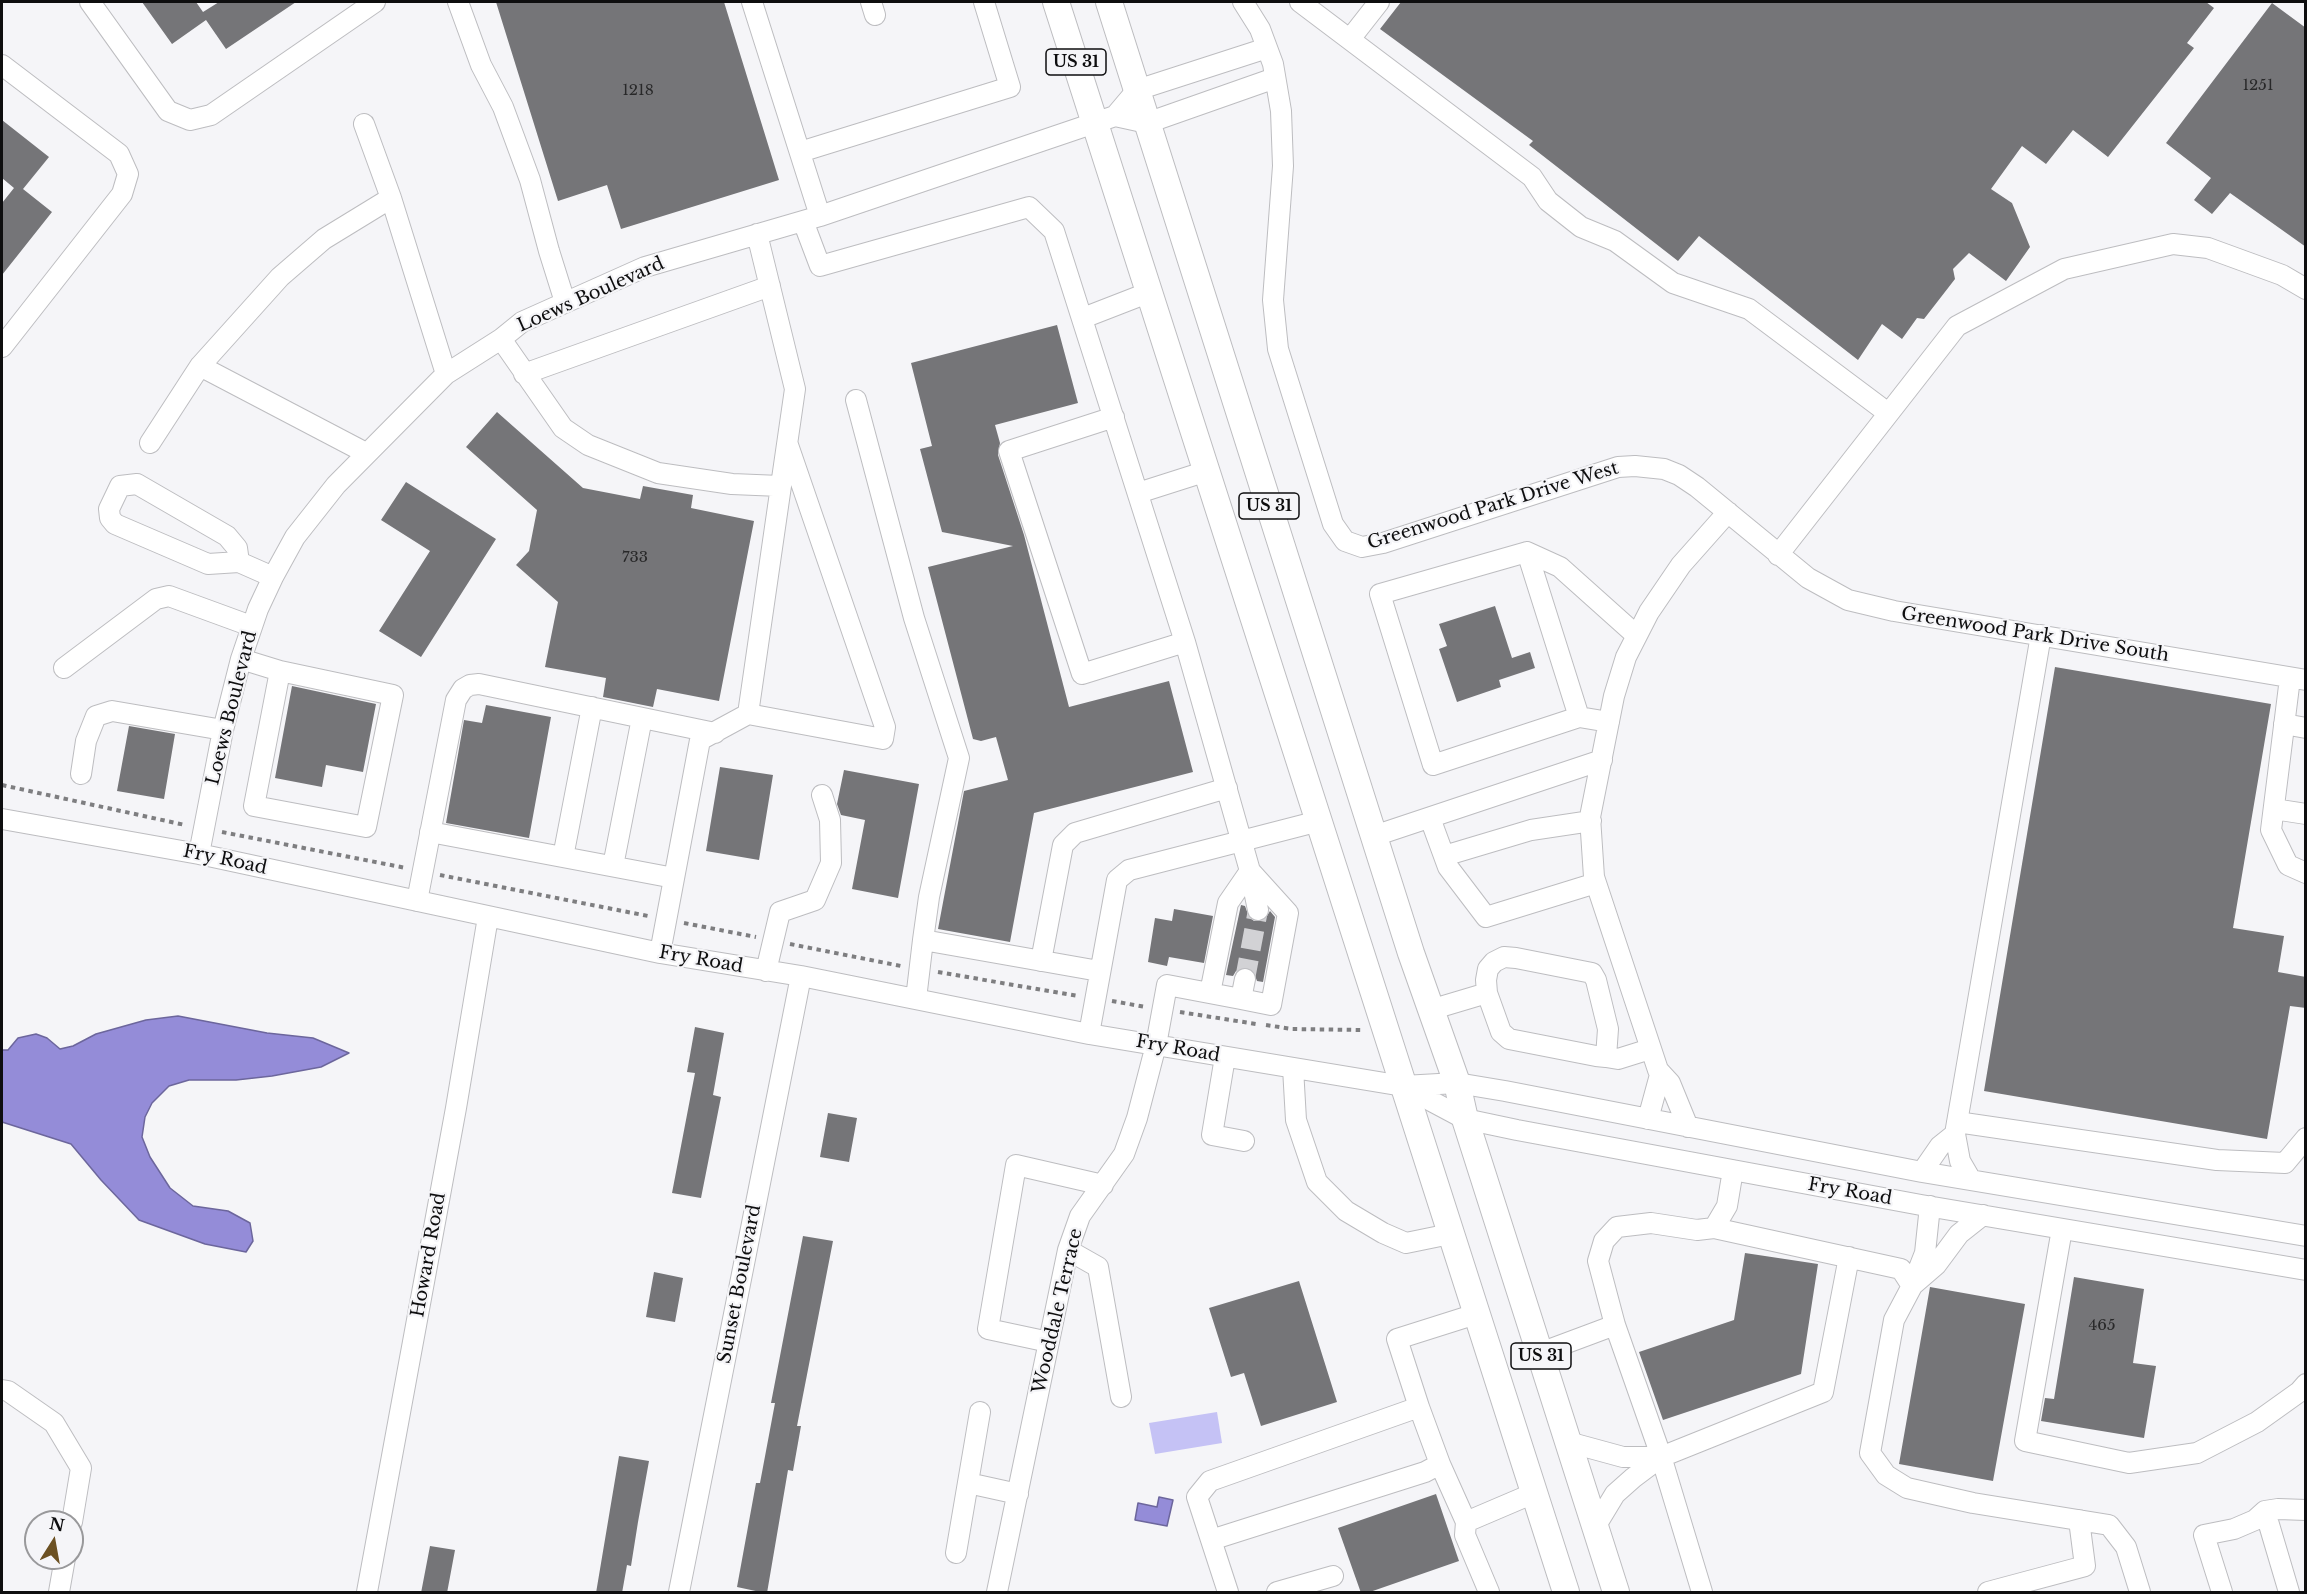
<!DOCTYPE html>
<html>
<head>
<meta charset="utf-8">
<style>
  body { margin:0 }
  #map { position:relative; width:2307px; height:1594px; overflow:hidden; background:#f5f5f8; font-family:"Libre Baskerville",serif }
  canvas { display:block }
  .frame { position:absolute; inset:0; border:3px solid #0e0e0f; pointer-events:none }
  .north { position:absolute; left:24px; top:1510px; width:60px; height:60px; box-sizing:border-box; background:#f5f5f8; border:2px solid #99999b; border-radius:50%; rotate:11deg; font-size:16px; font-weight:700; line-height:24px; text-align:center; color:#0e0e0f }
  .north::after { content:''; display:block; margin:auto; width:21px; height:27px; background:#6c5123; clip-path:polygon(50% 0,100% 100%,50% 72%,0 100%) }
</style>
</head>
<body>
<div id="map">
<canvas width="2307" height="1594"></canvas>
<div class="frame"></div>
<div class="north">N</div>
</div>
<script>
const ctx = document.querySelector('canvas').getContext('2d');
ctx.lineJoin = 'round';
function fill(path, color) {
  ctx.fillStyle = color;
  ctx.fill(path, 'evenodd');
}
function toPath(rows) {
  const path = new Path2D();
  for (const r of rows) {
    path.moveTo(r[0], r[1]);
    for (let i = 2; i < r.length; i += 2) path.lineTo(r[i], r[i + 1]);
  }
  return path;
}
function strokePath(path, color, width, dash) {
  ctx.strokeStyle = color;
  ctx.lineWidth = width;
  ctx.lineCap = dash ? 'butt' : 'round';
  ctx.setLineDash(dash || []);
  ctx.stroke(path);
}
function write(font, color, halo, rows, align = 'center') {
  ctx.font = font + ' "Libre Baskerville",serif';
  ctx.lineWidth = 4.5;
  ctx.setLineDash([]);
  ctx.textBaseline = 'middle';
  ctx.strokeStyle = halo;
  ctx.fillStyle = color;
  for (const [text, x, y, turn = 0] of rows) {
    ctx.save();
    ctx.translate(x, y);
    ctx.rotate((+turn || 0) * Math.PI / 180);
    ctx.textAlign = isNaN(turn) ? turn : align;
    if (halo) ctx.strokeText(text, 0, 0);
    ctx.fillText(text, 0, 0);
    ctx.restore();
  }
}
fill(toPath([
  [1217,1412,1222,1443,1155,1454,1149,1423]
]), '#c5c2f5');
const water = toPath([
  [178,1016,267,1033,313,1038,349,1053,321,1067,272,1076,236,1080,189,1080,169,1086,152,1103,145,1117,142,1137,150,1157,170,1188,193,1206,228,1211,250,1223,253,1241,246,1252,205,1244,139,1220,101,1180,71,1144,2,1122,2,1050,8,1050,18,1038,36,1034,47,1038,60,1049,73,1046,96,1034,146,1020,178,1016],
  [1159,1497,1173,1500,1167,1526,1135,1520,1138,1503,1157,1507,1159,1497]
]);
fill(water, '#948cd8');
strokePath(water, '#6c669c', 1.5);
fill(toPath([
  [142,2,196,2,203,12,219,2,296,2,226,49,206,20,172,44],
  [496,2,724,2,779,180,621,229,607,185,558,201],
  [1401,2,2206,2,2214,8,2187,43,2194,48,2108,157,2073,130,2046,164,2022,146,1991,189,2012,203,2030,247,2006,281,1969,253,1953,269,1955,279,1924,319,1917,318,1902,339,1882,324,1858,360,1699,236,1678,261,1529,145,1533,141,1380,29],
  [2272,3,2306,28,2306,247,2230,193,2212,214,2194,200,2211,178,2166,143],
  [2,120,49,157,23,189,52,212,2,275,2,203,14,188,2,178],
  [1057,325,1078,403,995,425,1000,443,998,455,1024,535,1069,707,1169,681,1193,772,1034,813,1010,942,938,929,964,791,1008,780,996,737,981,741,973,739,928,567,1013,546,942,532,920,449,932,446,911,363],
  [497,412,583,488,640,499,643,486,693,495,691,508,754,521,719,701,657,689,653,707,603,697,606,678,545,667,558,602,516,565,529,551,537,510,466,447],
  [406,482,496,539,421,657,379,631,430,551,381,520],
  [1495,606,1512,658,1530,652,1535,668,1499,680,1501,687,1457,702,1439,649,1447,646,1439,624],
  [2055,667,2271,704,2233,928,2284,936,2278,972,2306,977,2306,1008,2290,1006,2267,1139,1984,1091],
  [292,686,376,704,363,772,326,765,322,787,275,778],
  [486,705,551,717,529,838,446,823,464,720,482,723],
  [129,726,175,734,164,799,117,791],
  [720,767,773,775,759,860,706,851],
  [844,770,919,784,898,898,852,889,865,820,841,815,837,804],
  [1241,905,1245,906,1249,917,1254,921,1265,919,1270,911,1275,917,1263,982,1257,981,1253,970,1247,967,1236,971,1233,976,1226,975],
  [1174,909,1213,916,1204,963,1169,957,1167,966,1148,962,1155,918,1172,921],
  [695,1027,724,1033,713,1095,721,1097,701,1198,672,1193,695,1073,687,1072],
  [828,1113,857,1118,849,1162,820,1157],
  [803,1236,833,1241,797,1426,801,1426,793,1471,788,1470,767,1593,765,1593,737,1587,756,1483,760,1483,775,1403,771,1403],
  [1745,1253,1818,1264,1801,1374,1663,1420,1639,1352,1734,1320],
  [654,1272,683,1278,675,1322,646,1317],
  [2074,1277,2144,1289,2133,1363,2156,1366,2144,1438,2041,1421,2045,1398,2054,1399],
  [1299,1281,1337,1402,1261,1426,1244,1373,1231,1377,1209,1308],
  [1930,1287,2025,1304,1993,1481,1899,1464],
  [619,1456,649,1461,638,1522,631,1566,627,1565,622,1593,596,1593],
  [1436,1494,1459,1561,1367,1593,1361,1593,1338,1528],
  [430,1546,455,1550,447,1593,421,1593]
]), '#757578');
strokePath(toPath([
  [1245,979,1258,910]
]), '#d2d2d5', 20, [20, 10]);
const minor = toPath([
  [90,2,168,111,190,120,211,115,375,2],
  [458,2,481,65,503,107,530,180,549,251,565,302],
  [752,2,820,216],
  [871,2,875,15],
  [1243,2,1260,29,1273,64,1281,111,1283,166,1273,300,1278,349,1333,524,1345,541,1362,547,1383,543,1618,467,1635,466,1664,469,1679,475,1697,487,1808,578,1848,600,1894,611,2306,680],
  [1300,2,1532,177,1548,201,1581,227,1615,241,1673,283,1749,309,1888,413],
  [1350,39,1379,2],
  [2,65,119,154,128,174,122,194,2,347],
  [1115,116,1137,90,1267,48],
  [1115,116,1147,123,1275,78],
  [364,124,391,198,446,374],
  [800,152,1010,87,984,2],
  [803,221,820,266,1029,207,1054,231,1185,642,1250,871,1258,910],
  [1083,318,1150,292],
  [501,339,563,428,588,445,658,473,732,484,780,486],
  [200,366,366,453],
  [524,374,770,286],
  [856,400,914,618,959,758,929,897,923,940],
  [1114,417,1009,451,1082,674,1185,642],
  [150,443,200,366,280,277,324,239,391,198],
  [1138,493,1207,471],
  [1527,552,1579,717],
  [1778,555,1957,326,2064,269,2173,244,2208,248,2282,275,2306,289],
  [239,562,237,548,227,536,137,484,120,486,109,509,110,518,115,524,208,564,239,562,273,577],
  [241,659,280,671,393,695,366,827,254,806,280,671],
  [64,668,156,599,169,596,251,626],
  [2290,678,2271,830,2288,865,2306,873],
  [748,714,883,739,885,727,788,445],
  [1609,722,1579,717,1433,765,1380,594,1527,552,1560,567,1636,635],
  [2284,724,2306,728],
  [81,774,86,741,96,716,112,711,223,730],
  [2274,809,2306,814],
  [1430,818,1448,867,1486,917,1596,883],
  [2,819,199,854,660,953,801,976,1089,1034,1403,1086,1457,1083,1505,1091,1922,1172,2306,1236],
  [430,832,674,878],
  [1374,836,1602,760],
  [199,854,223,730,241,659,258,609,273,577,295,537,336,485,446,374,501,339,522,322,645,267,820,216,1115,116],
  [1444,856,1531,830,1591,821],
  [563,857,592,707],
  [613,866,642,718],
  [417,901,456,700,463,689,470,685,479,684,715,733],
  [660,953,700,740,748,714,795,389,757,234],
  [1041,961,1063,845,1075,833,1227,788],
  [766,971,780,912,815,900,831,863,830,820,822,795],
  [1210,993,1228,903,1250,871,1288,913,1271,1005,1241,999],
  [916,999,923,940,1099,971],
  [1430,1010,1487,993],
  [1089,1034,1117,880,1129,870,1319,821],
  [1225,1057,1212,1135,1244,1141],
  [1606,1057,1608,1029,1596,980,1592,973,1516,958,1504,957,1494,962,1488,969,1486,980,1487,993,1501,1032,1509,1039,1596,1056,1606,1057,1618,1059,1650,1049],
  [1293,1068,1296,1120,1317,1182,1346,1211,1383,1233,1406,1243,1450,1234],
  [1403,1086,1465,1119,1517,1130,1921,1205,2306,1270],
  [1648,1119,1660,1075],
  [1957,1122,2217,1160,2285,1163,2306,1138],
  [1688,1127,1670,1083,1658,1070,1594,877,1590,817,1614,696,1626,657,1649,612,1681,565,1728,512],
  [1922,1172,1940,1146,1955,1134],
  [1971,1180,1960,1161,1955,1134,2041,635],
  [1930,1206,1925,1253,1912,1286,1894,1320,1870,1453,1886,1475,1907,1488,1973,1503,2109,1525,2126,1547,2140,1592],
  [1714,1228,1901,1269,1912,1286],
  [2062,1229,2025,1441,2129,1463,2197,1453,2257,1422,2299,1392,2306,1384],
  [1068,1250,1098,1267,1121,1397],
  [1914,1284,1936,1265,1959,1234,1983,1215],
  [1049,1342,988,1329,1016,1165,1103,1185],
  [1540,1353,1615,1325],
  [2,1390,8,1391,54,1423,81,1468,72,1522],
  [1568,1442,1623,1457,1661,1457],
  [1440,1464,1466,1522],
  [968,1483,1018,1494],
  [2265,1511,2289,1592],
  [1595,1527,1615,1494,1633,1478,1661,1457,1823,1392,1849,1257],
  [1211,1540,1425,1472,1440,1464,1419,1407],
  [956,1553,980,1412],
  [59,1592,65,1558],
  [367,1592,456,1108,488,917],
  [679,1592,801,976],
  [997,1592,1068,1250,1080,1216,1124,1154,1137,1118,1156,1045,1167,985,1241,999,1245,979],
  [1228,1592,1197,1497,1210,1481,1419,1407,1397,1339,1476,1314],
  [1277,1592,1333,1576],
  [1489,1592,1465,1535,1466,1522,1534,1493],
  [1702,1592,1660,1453,1615,1325,1598,1261,1604,1241,1617,1227,1651,1223,1697,1230,1714,1228,1727,1206,1733,1170],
  [1988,1592,2085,1566,2079,1520],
  [2222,1592,2204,1535,2234,1529,2255,1520,2265,1511,2278,1509,2306,1510]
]);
const major = toPath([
  [1056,2,1566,1592],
  [1109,2,1411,953,1457,1083,1465,1119,1616,1592]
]);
strokePath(minor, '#bdbdc0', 22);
strokePath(major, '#bdbdc0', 28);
strokePath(toPath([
  [2,785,185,825],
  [222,832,406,868],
  [440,875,648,916],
  [684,923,756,937],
  [790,944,901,966],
  [938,972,1078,996],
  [1112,1001,1146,1007],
  [1180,1012,1256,1024],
  [1266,1025,1292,1029,1364,1030]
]), '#7e7e80', 4, [4.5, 4.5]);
strokePath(minor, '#fff', 20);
strokePath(major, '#fff', 26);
write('15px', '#282829', null, [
  ["1251",2258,86],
  ["1218",638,91],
  ["733",635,558],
  ["465",2102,1326]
]);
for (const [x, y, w] of [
  [1076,62,60],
  [1269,506,60],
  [1541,1356,60]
]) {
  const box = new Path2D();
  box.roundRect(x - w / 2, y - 13, w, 26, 4.5);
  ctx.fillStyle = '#f5f5f8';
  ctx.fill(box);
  strokePath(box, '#0e0e0f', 1.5);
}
write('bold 16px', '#0e0e0f', null, [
  ["US 31",1076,62],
  ["US 31",1269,506],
  ["US 31",1541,1356]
]);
write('18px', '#0e0e0f', '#f5f5f8', [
  ["Loews Boulevard",591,295,-24],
  ["Greenwood Park Drive West",1493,506,-17],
  ["Greenwood Park Drive South",2035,635,9],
  ["Loews Boulevard",232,708,-76],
  ["Fry Road",225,860,12],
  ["Fry Road",701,960,10],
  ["Fry Road",1178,1049,10],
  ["Fry Road",1850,1192,10],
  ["Howard Road",429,1255,-80],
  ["Sunset Boulevard",740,1284,-79],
  ["Wooddale Terrace",1058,1311,-77]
]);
</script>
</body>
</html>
